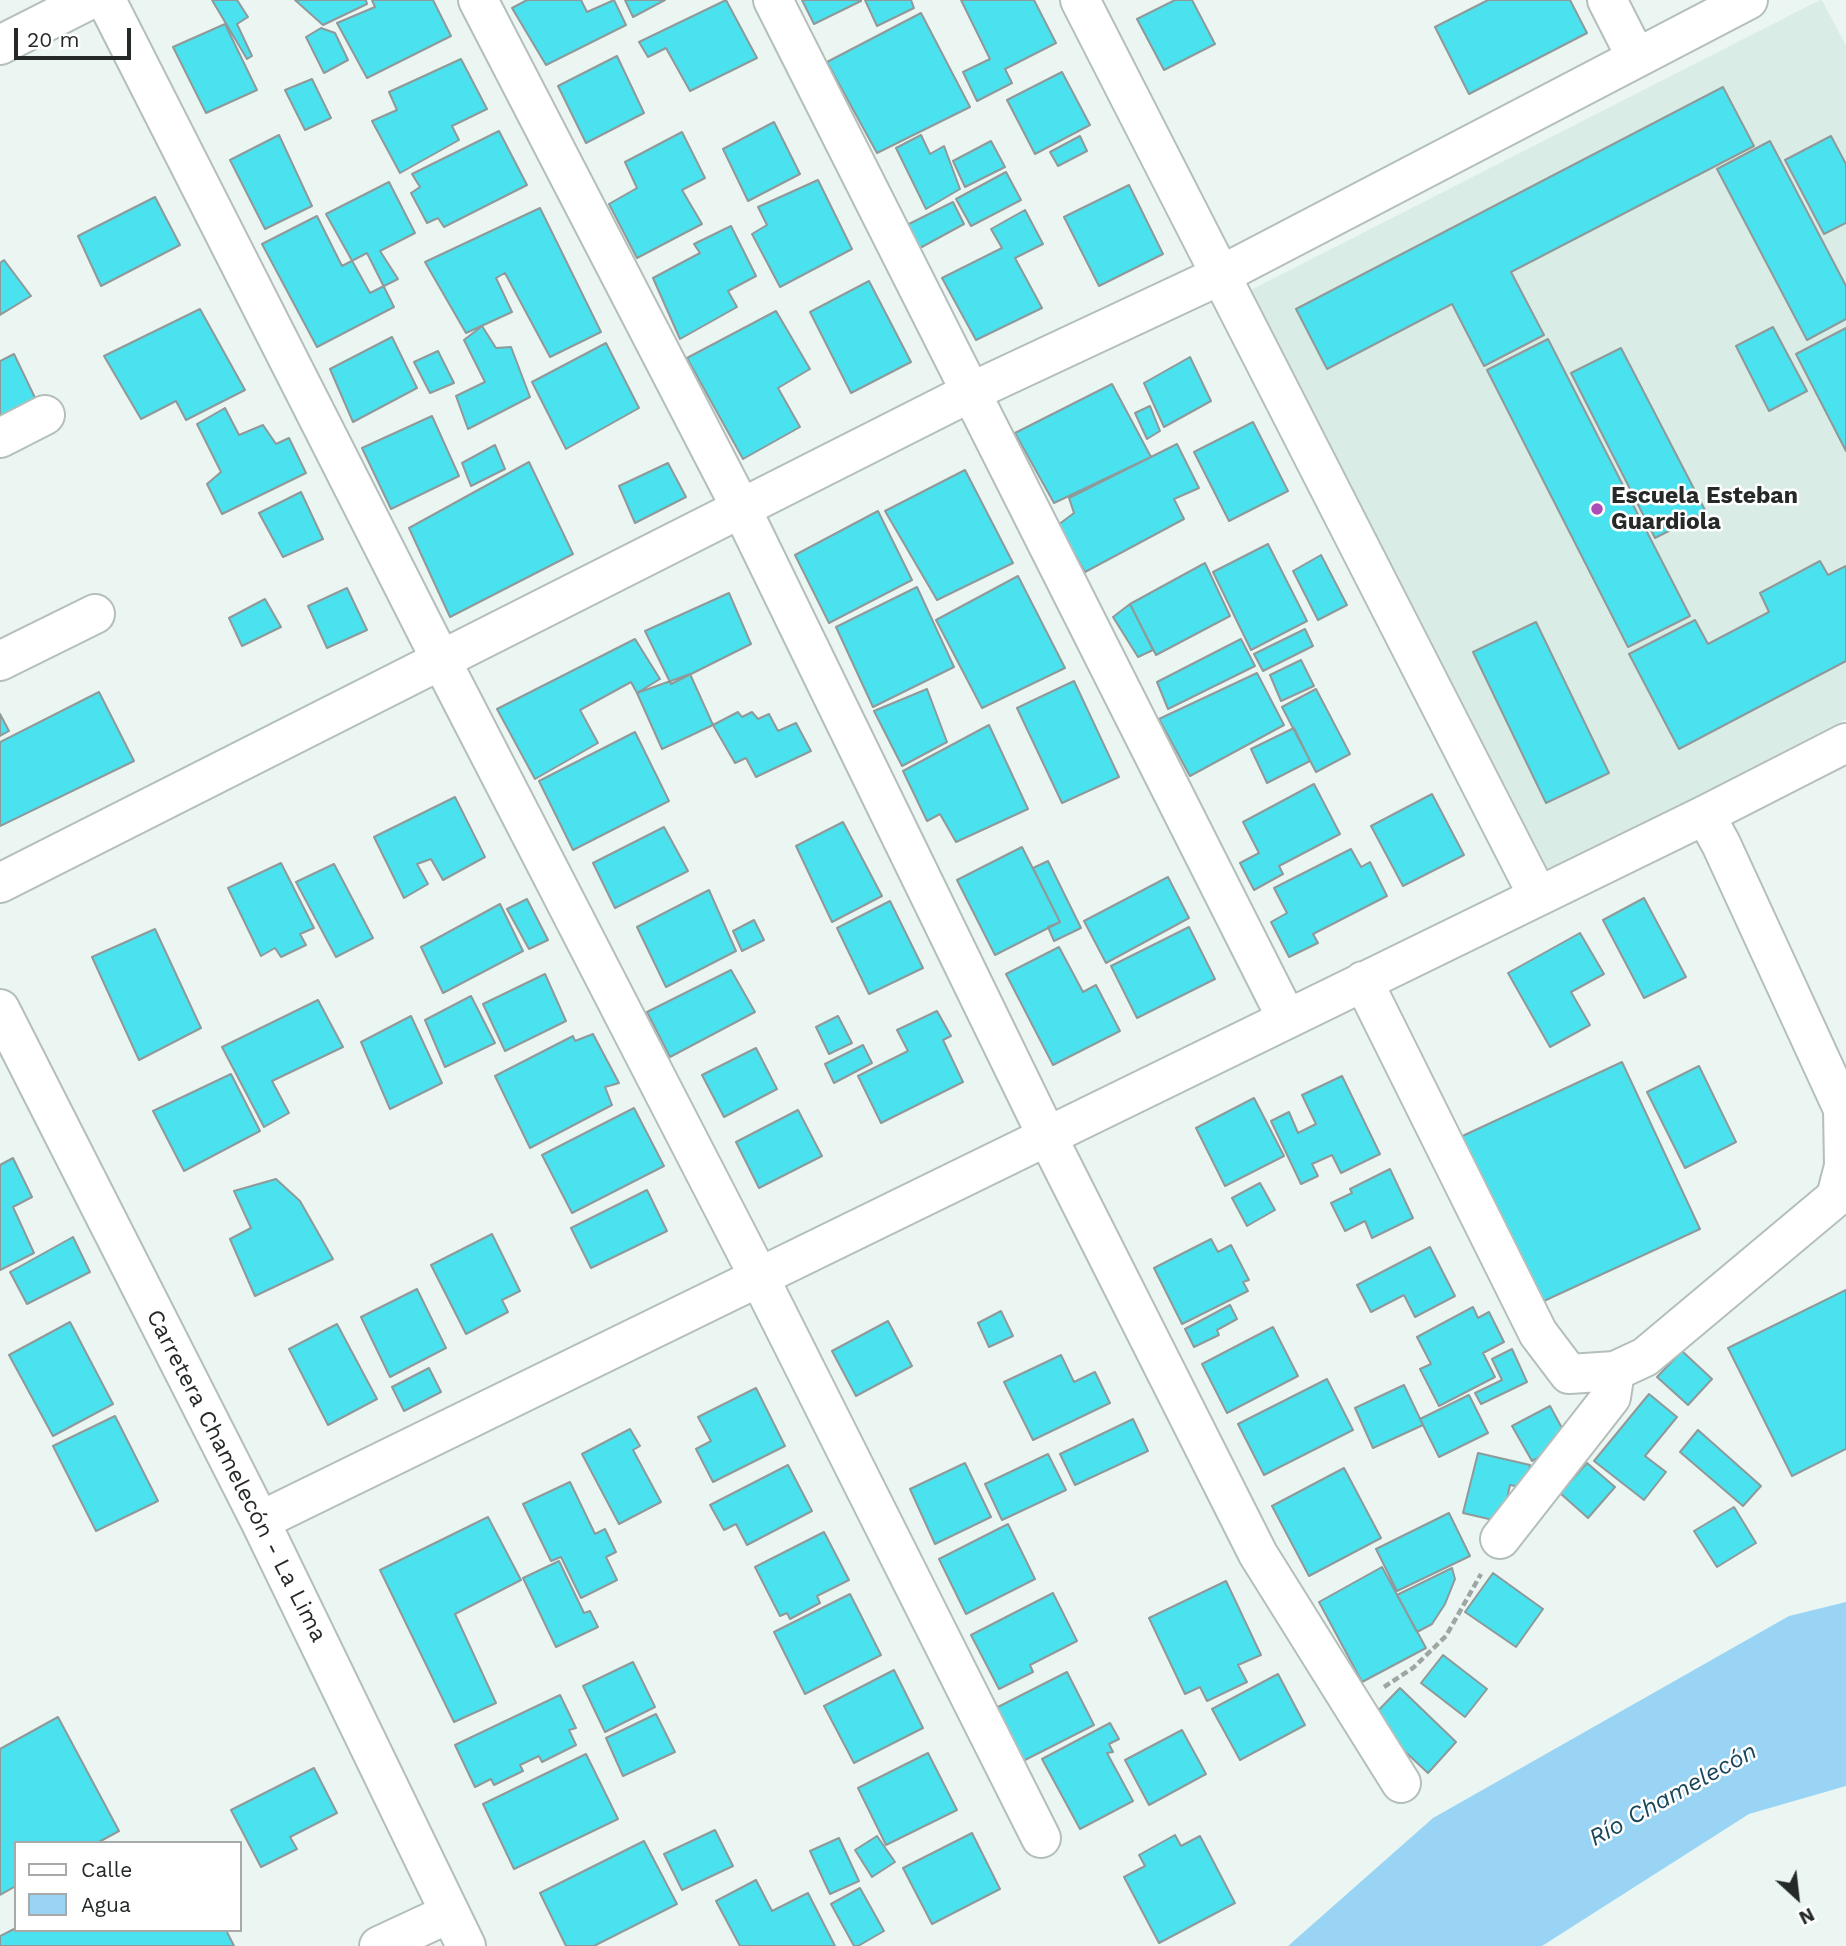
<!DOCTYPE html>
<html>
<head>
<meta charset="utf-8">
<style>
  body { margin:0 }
  #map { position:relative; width:1846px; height:1946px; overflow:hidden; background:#ebf6f2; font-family:"Work Sans",sans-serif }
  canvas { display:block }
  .legend { position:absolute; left:14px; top:1841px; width:228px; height:91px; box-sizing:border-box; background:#fff; border:2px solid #a8a9a9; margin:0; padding:9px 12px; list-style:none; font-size:21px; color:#252928 }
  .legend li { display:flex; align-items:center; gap:14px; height:35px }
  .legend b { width:35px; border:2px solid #a8a9a9 }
  .north { position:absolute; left:1762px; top:1862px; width:70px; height:70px; -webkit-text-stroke:5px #fff; paint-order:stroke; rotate:153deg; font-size:19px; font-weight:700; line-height:28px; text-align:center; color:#252928 }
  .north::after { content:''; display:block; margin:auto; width:24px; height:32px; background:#252928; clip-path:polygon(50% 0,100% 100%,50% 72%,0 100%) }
  .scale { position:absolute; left:14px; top:28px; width:117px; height:32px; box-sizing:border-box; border:4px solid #252928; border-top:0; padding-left:9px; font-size:21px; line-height:24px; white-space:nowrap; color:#252928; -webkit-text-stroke:5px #fff; paint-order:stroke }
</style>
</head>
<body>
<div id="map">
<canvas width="1846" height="1946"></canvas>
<ul class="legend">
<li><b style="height:9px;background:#fff"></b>Calle</li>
<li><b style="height:19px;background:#9ad4f4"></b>Agua</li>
</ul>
<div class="north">N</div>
<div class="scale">20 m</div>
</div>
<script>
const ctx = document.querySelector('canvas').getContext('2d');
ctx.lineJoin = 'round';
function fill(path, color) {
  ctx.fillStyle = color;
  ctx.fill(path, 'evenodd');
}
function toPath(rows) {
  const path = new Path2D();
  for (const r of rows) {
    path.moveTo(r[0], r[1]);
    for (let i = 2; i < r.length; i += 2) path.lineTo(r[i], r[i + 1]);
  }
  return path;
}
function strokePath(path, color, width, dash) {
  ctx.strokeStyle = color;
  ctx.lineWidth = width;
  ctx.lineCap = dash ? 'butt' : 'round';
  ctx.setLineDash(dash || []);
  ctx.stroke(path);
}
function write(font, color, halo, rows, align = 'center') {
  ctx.font = font + ' "Work Sans",sans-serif';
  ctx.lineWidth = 5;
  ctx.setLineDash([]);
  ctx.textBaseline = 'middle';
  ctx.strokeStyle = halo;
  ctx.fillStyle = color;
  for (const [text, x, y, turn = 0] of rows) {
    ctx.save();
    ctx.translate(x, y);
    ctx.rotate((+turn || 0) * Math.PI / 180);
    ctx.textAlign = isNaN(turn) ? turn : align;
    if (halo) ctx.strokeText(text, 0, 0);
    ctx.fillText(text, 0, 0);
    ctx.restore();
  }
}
fill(toPath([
  [1820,0,1822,0,1846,46,1846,719,1546,875,1235,298]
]), '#d9ede6');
fill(toPath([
  [1846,1602,1846,1786,1749,1814,1542,1946,1288,1946,1433,1818,1789,1616]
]), '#9ad4f4');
const building = toPath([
  [212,0,237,0,248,17,237,24,252,56,247,59,212,0],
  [295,0,366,0,367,4,323,25,295,0],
  [372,0,433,0,451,36,367,78,337,23,375,7,372,0],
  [527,0,581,0,587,12,614,0,626,25,546,65,512,8,527,0],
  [625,0,665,0,633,17,625,0],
  [726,0,757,58,690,91,666,48,648,57,639,42,726,0],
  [802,0,861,0,861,1,814,24,802,0],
  [865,0,911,0,914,8,877,26,865,0],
  [961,0,1034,0,1056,43,1005,69,1012,83,977,101,963,72,990,59,961,0],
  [1175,0,1192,0,1215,44,1164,70,1137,19,1175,0],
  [1488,0,1570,0,1587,33,1469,94,1435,27,1488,0],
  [921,13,970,107,877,153,827,62,921,13],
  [225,24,257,90,206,113,173,47,225,24],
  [321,28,335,33,348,60,324,73,306,37,321,28],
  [617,56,644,113,586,143,558,86,617,56],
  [461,59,487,109,452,126,459,140,400,173,372,121,397,110,389,92,461,59],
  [1062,72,1090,125,1035,154,1007,100,1062,72],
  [312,79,331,118,305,130,285,90,312,79],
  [1723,87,1754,146,1511,272,1544,335,1484,366,1452,304,1327,369,1296,309,1723,87],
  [774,122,800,174,748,201,723,149,774,122],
  [499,131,527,185,444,227,438,218,427,223,411,193,420,187,412,174,499,131],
  [682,132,705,178,682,190,702,224,637,258,609,204,637,188,625,162,682,132],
  [279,135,312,206,265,229,230,160,279,135],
  [921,135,930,154,944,146,960,189,926,209,896,148,921,135],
  [1080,136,1087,151,1058,166,1050,152,1080,136],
  [1831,136,1846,164,1846,223,1824,234,1785,160,1831,136],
  [991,141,1005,167,965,187,953,161,991,141],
  [1770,141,1846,286,1846,319,1807,340,1717,169,1770,141],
  [1006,172,1021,200,971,226,956,199,1006,172],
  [818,180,852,249,780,287,752,234,767,225,758,207,818,180],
  [389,182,415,233,380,251,398,279,370,293,326,214,389,182],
  [1129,185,1163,254,1099,286,1064,217,1129,185],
  [155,197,180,245,101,286,78,236,155,197],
  [953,202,964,224,920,248,907,225,953,202],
  [540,208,601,332,550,357,505,273,496,278,512,312,466,333,425,262,540,208],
  [1025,210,1043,244,1015,258,1042,308,976,340,942,278,1002,248,991,229,1025,210],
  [317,216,342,266,367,253,394,307,317,347,262,244,317,216],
  [731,226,756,276,728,291,737,307,680,339,653,278,700,253,694,244,731,226],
  [4,260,31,296,0,315,0,263,4,260],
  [869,281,911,362,851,393,810,312,869,281],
  [200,309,245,390,186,420,176,401,141,419,104,356,200,309],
  [776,311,810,369,778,388,800,427,743,459,687,358,776,311],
  [482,326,496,348,511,347,530,397,468,429,456,396,485,382,464,340,482,326],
  [1773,327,1807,391,1769,411,1736,346,1773,327],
  [1846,328,1846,451,1796,354,1846,328],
  [392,337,417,388,353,422,330,369,392,337],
  [1548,339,1690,616,1628,647,1487,370,1548,339],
  [606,343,639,408,566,449,532,382,606,343],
  [1621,348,1706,512,1655,538,1571,373,1621,348],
  [438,351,454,383,430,393,414,362,438,351],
  [14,354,38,404,0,423,0,361,14,354],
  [1190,357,1211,401,1164,427,1144,383,1190,357],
  [1112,384,1151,457,1054,503,1015,433,1112,384],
  [1150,406,1160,431,1147,439,1135,413,1150,406],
  [225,408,239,435,263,425,276,444,289,438,306,473,222,514,207,484,221,472,197,424,225,408],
  [432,416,459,476,391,509,362,448,432,416],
  [1253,422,1288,491,1229,521,1194,452,1253,422],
  [1177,444,1199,488,1174,499,1184,519,1085,572,1058,525,1074,513,1069,498,1177,444],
  [495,445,505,469,471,486,462,463,495,445],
  [529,462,573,554,450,617,409,528,529,462],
  [668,463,686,497,635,523,619,486,668,463],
  [965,470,1013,563,937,600,885,511,965,470],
  [301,492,323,539,283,557,259,513,301,492],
  [878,511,912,580,829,623,795,555,878,511],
  [1268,544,1307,621,1251,650,1213,572,1268,544],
  [1321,555,1347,605,1318,620,1293,571,1321,555],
  [1820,561,1828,575,1846,566,1846,661,1679,749,1629,654,1695,620,1708,644,1769,612,1760,593,1820,561],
  [1205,563,1230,616,1156,655,1130,604,1205,563],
  [1018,576,1065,668,982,708,936,620,1018,576],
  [917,587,954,667,873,707,836,627,917,587],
  [347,588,367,630,327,648,308,606,347,588],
  [729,593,751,644,671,684,645,631,729,593],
  [265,599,281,627,242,646,229,618,265,599],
  [1130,604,1153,650,1138,657,1113,617,1130,604],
  [1536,622,1609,773,1546,803,1473,652,1536,622],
  [1305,629,1313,646,1263,671,1254,654,1305,629],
  [635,639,660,679,637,693,631,682,580,710,598,743,535,779,497,709,635,639],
  [1241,639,1255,666,1168,709,1157,682,1241,639],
  [1301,660,1314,686,1281,701,1270,675,1301,660],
  [1257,673,1284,725,1190,776,1159,719,1257,673],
  [690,674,713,725,662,749,637,693,690,674],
  [1074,681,1119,777,1062,803,1017,708,1074,681],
  [927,689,947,742,902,766,874,711,927,689],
  [1316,689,1350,754,1316,772,1282,707,1316,689],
  [99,692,134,761,0,826,0,742,99,692],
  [738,712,742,717,752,712,758,719,769,714,778,731,796,723,811,751,756,777,746,758,735,763,713,725,738,712],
  [0,714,9,731,0,736,0,714],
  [989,725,1028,809,956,842,940,814,927,821,903,771,989,725],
  [1294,728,1310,761,1267,783,1251,749,1294,728],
  [635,732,669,801,573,850,539,781,635,732],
  [1314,784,1340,834,1279,866,1283,874,1254,890,1240,863,1259,853,1243,822,1314,784],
  [1432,794,1464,855,1403,886,1371,826,1432,794],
  [455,797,485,857,443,880,431,859,417,864,428,884,404,898,374,837,455,797],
  [843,822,882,896,832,922,796,846,843,822],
  [664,827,688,871,615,908,593,863,664,827],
  [1022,847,1060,922,995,955,957,880,1022,847],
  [1351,849,1361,867,1370,862,1387,896,1313,934,1318,943,1289,957,1271,922,1287,913,1274,888,1351,849],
  [1048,861,1081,928,1054,941,1048,927,1060,922,1033,868,1048,861],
  [281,863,314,928,300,934,306,945,281,957,275,948,261,956,228,888,281,863],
  [334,864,373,938,336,957,296,882,334,864],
  [1168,877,1189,918,1106,963,1084,921,1168,877],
  [709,890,736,951,666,987,637,927,709,890],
  [1644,898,1686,977,1644,998,1603,920,1644,898],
  [527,899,548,940,529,949,507,909,527,899],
  [890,901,923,968,869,994,837,928,890,901],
  [500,904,523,951,443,993,421,947,500,904],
  [754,920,764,940,742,951,733,931,754,920],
  [1189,927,1215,979,1137,1018,1111,966,1189,927],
  [155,929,201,1028,139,1060,92,957,155,929],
  [1580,933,1604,974,1571,992,1590,1025,1550,1047,1508,973,1580,933],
  [1059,947,1083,992,1096,985,1120,1031,1053,1065,1006,974,1059,947],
  [731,970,755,1012,670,1057,647,1012,731,970],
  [545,974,566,1021,505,1051,483,1004,545,974],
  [471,996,495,1043,445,1067,425,1020,471,996],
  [318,1000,343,1047,272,1081,289,1113,264,1127,222,1047,318,1000],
  [937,1011,951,1036,943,1040,963,1082,881,1123,858,1076,908,1051,897,1030,937,1011],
  [411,1016,442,1083,390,1109,361,1042,411,1016],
  [838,1016,852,1043,829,1054,816,1027,838,1016],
  [593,1034,619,1083,605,1087,612,1105,530,1148,495,1076,573,1036,575,1041,593,1034],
  [863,1045,872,1063,834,1083,825,1064,863,1045],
  [756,1048,777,1089,724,1117,702,1075,756,1048],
  [1622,1062,1700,1229,1533,1306,1456,1139,1622,1062],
  [1699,1066,1736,1142,1685,1168,1647,1092,1699,1066],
  [231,1074,260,1131,184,1171,153,1111,231,1074],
  [1342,1076,1380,1154,1341,1173,1332,1155,1312,1164,1318,1176,1301,1184,1271,1121,1289,1112,1298,1133,1316,1124,1302,1095,1342,1076],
  [1254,1098,1284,1156,1225,1186,1196,1128,1254,1098],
  [634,1108,664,1166,572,1213,542,1155,634,1108],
  [798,1110,822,1156,759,1188,736,1142,798,1110],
  [13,1158,32,1197,13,1207,34,1253,0,1270,0,1165,13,1158],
  [1390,1169,1413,1218,1372,1238,1365,1221,1345,1231,1331,1203,1352,1193,1350,1189,1390,1169],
  [276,1179,300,1201,333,1259,255,1296,230,1239,251,1228,234,1191,276,1179],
  [1260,1183,1275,1210,1247,1226,1232,1198,1260,1183],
  [647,1190,667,1231,591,1268,571,1228,647,1190],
  [492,1234,520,1291,502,1300,508,1312,466,1334,431,1265,492,1234],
  [73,1237,90,1272,27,1304,10,1272,73,1237],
  [1211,1239,1218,1252,1231,1245,1249,1280,1243,1282,1248,1291,1182,1324,1154,1268,1211,1239],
  [1430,1247,1455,1296,1415,1317,1404,1295,1371,1312,1357,1285,1430,1247],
  [417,1289,446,1348,390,1377,361,1317,417,1289],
  [1846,1290,1846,1449,1792,1476,1728,1348,1846,1290],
  [1230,1305,1237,1319,1217,1330,1219,1335,1194,1347,1185,1329,1230,1305],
  [1473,1307,1478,1318,1489,1312,1504,1342,1483,1353,1495,1377,1439,1406,1420,1369,1431,1364,1417,1337,1473,1307],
  [1001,1311,1013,1336,989,1347,978,1323,1001,1311],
  [888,1321,912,1366,856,1396,832,1351,888,1321],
  [70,1322,113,1404,53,1436,9,1355,70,1322],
  [337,1324,377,1399,328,1425,289,1349,337,1324],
  [1273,1327,1298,1376,1227,1413,1202,1364,1273,1327],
  [1512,1349,1527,1382,1481,1404,1475,1393,1502,1380,1492,1359,1512,1349],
  [1682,1351,1712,1379,1688,1405,1657,1377,1682,1351],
  [1061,1355,1074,1382,1095,1372,1110,1403,1033,1440,1004,1382,1061,1355],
  [429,1368,441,1392,404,1411,392,1387,429,1368],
  [1327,1379,1353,1430,1264,1475,1238,1424,1327,1379],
  [1404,1385,1423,1425,1373,1448,1355,1408,1404,1385],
  [756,1388,785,1446,713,1482,696,1449,711,1441,698,1417,756,1388],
  [1649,1394,1677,1417,1645,1456,1666,1472,1644,1500,1594,1461,1649,1394],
  [1469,1395,1488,1433,1439,1457,1420,1419,1469,1395],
  [1550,1406,1569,1441,1532,1461,1512,1426,1550,1406],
  [115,1416,158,1501,96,1531,53,1446,115,1416],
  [1133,1419,1148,1451,1075,1485,1060,1454,1133,1419],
  [630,1429,640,1446,633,1450,661,1502,619,1524,582,1454,630,1429],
  [1698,1430,1761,1486,1743,1506,1680,1452,1698,1430],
  [1478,1453,1530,1465,1525,1488,1510,1485,1502,1522,1463,1513,1478,1453],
  [1048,1454,1066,1490,1002,1520,985,1484,1048,1454],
  [965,1463,991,1517,935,1544,910,1489,965,1463],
  [1587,1463,1615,1487,1588,1518,1560,1493,1587,1463],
  [788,1465,812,1511,747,1545,736,1524,724,1530,710,1505,788,1465],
  [1344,1468,1381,1538,1309,1576,1272,1506,1344,1468],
  [570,1482,595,1534,605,1529,616,1552,606,1557,617,1580,581,1598,561,1557,551,1561,523,1504,570,1482],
  [1734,1507,1756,1543,1717,1567,1694,1531,1734,1507],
  [1449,1513,1470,1556,1397,1591,1376,1549,1449,1513],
  [488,1517,521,1580,455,1614,496,1703,454,1722,380,1570,488,1517],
  [1008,1524,1035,1579,966,1614,939,1559,1008,1524],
  [824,1532,849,1580,817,1596,820,1603,790,1619,787,1613,780,1616,755,1567,824,1532],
  [559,1561,584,1613,590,1611,598,1627,556,1647,523,1578,559,1561],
  [1382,1567,1426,1648,1362,1682,1319,1602,1382,1567],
  [1452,1568,1455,1579,1445,1604,1432,1624,1417,1632,1397,1595,1452,1568],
  [1493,1573,1543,1609,1516,1647,1465,1612,1493,1573],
  [1226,1581,1261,1655,1238,1665,1247,1682,1207,1701,1200,1687,1185,1694,1149,1618,1226,1581],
  [1053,1593,1077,1641,1030,1665,1033,1672,999,1689,971,1635,1053,1593],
  [850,1594,881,1655,805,1694,774,1632,850,1594],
  [1443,1655,1487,1689,1465,1717,1421,1683,1443,1655],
  [633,1662,655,1707,605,1732,583,1686,633,1662],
  [894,1670,923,1728,854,1763,824,1706,894,1670],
  [1067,1672,1094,1725,1023,1761,996,1708,1067,1672],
  [1278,1674,1305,1725,1240,1760,1212,1709,1278,1674],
  [1400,1688,1456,1742,1428,1773,1370,1719,1400,1688],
  [560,1695,576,1728,569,1730,576,1745,542,1762,539,1756,520,1765,523,1771,494,1785,491,1779,475,1787,455,1745,560,1695],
  [656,1714,675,1752,623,1776,606,1738,656,1714],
  [58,1717,119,1831,97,1843,16,1843,16,1886,0,1895,0,1749,58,1717],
  [1110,1723,1119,1739,1109,1744,1113,1752,1107,1753,1133,1801,1080,1829,1042,1759,1110,1723],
  [1182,1730,1206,1774,1149,1805,1125,1760,1182,1730],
  [928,1753,957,1810,886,1845,858,1788,928,1753],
  [586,1754,618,1819,514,1869,483,1804,586,1754],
  [314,1768,337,1813,290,1837,297,1849,261,1867,231,1810,314,1768],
  [715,1830,733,1866,682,1890,664,1854,715,1830],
  [972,1833,1000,1889,932,1924,903,1868,972,1833],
  [1175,1835,1181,1846,1200,1836,1235,1903,1159,1943,1124,1877,1145,1866,1139,1855,1175,1835],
  [877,1836,895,1862,872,1877,855,1850,877,1836],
  [839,1838,859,1881,830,1894,810,1851,839,1838],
  [644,1841,677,1904,594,1946,566,1946,540,1893,644,1841],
  [756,1880,772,1911,808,1893,835,1946,740,1946,716,1901,756,1880],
  [860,1888,884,1931,858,1946,854,1946,831,1904,860,1888],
  [16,1928,16,1930,226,1930,234,1946,0,1946,0,1936,16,1928]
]);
fill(building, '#4ae2ef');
strokePath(building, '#8e999a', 2);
const minor = toPath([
  [106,0,441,660,759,1277,1041,1838],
  [478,0,741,508,1047,1136,1258,1554,1401,1783],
  [773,0,1287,1019],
  [1080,0,1538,896],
  [1607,0,1636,57],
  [0,45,89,0],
  [0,438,45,415],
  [0,661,95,614],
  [0,883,971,392,1221,275,1748,0],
  [1363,981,1538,1333,1569,1374,1615,1371,1645,1357,1836,1197,1844,1166,1843,1109,1721,844,1705,815],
  [0,1009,260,1521,466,1946],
  [260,1521,1705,815,1846,743],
  [1500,1539,1611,1397,1615,1371],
  [379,1946,450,1913]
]);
strokePath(minor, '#b4bfbb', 42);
strokePath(toPath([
  [1384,1687,1413,1668,1446,1636,1481,1574]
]), '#9ea6a3', 4.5, [7, 3.5]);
strokePath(minor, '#fff', 38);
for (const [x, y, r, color] of [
  [1597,509,7,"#ab4eb8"]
]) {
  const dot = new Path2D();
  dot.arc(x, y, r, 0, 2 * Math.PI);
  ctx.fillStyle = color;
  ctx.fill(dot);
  strokePath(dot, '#fff', 2.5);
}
write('bold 23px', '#252928', '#fff', [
  ["Escuela Esteban",1611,496],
  ["Guardiola",1611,522]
], 'left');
write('23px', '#252928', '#fff', [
  ["Carretera Chamelecón - La Lima",236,1476,63]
]);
write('italic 24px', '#18465c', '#fff', [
  ["Río Chamelecón",1673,1795,-29]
]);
</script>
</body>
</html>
